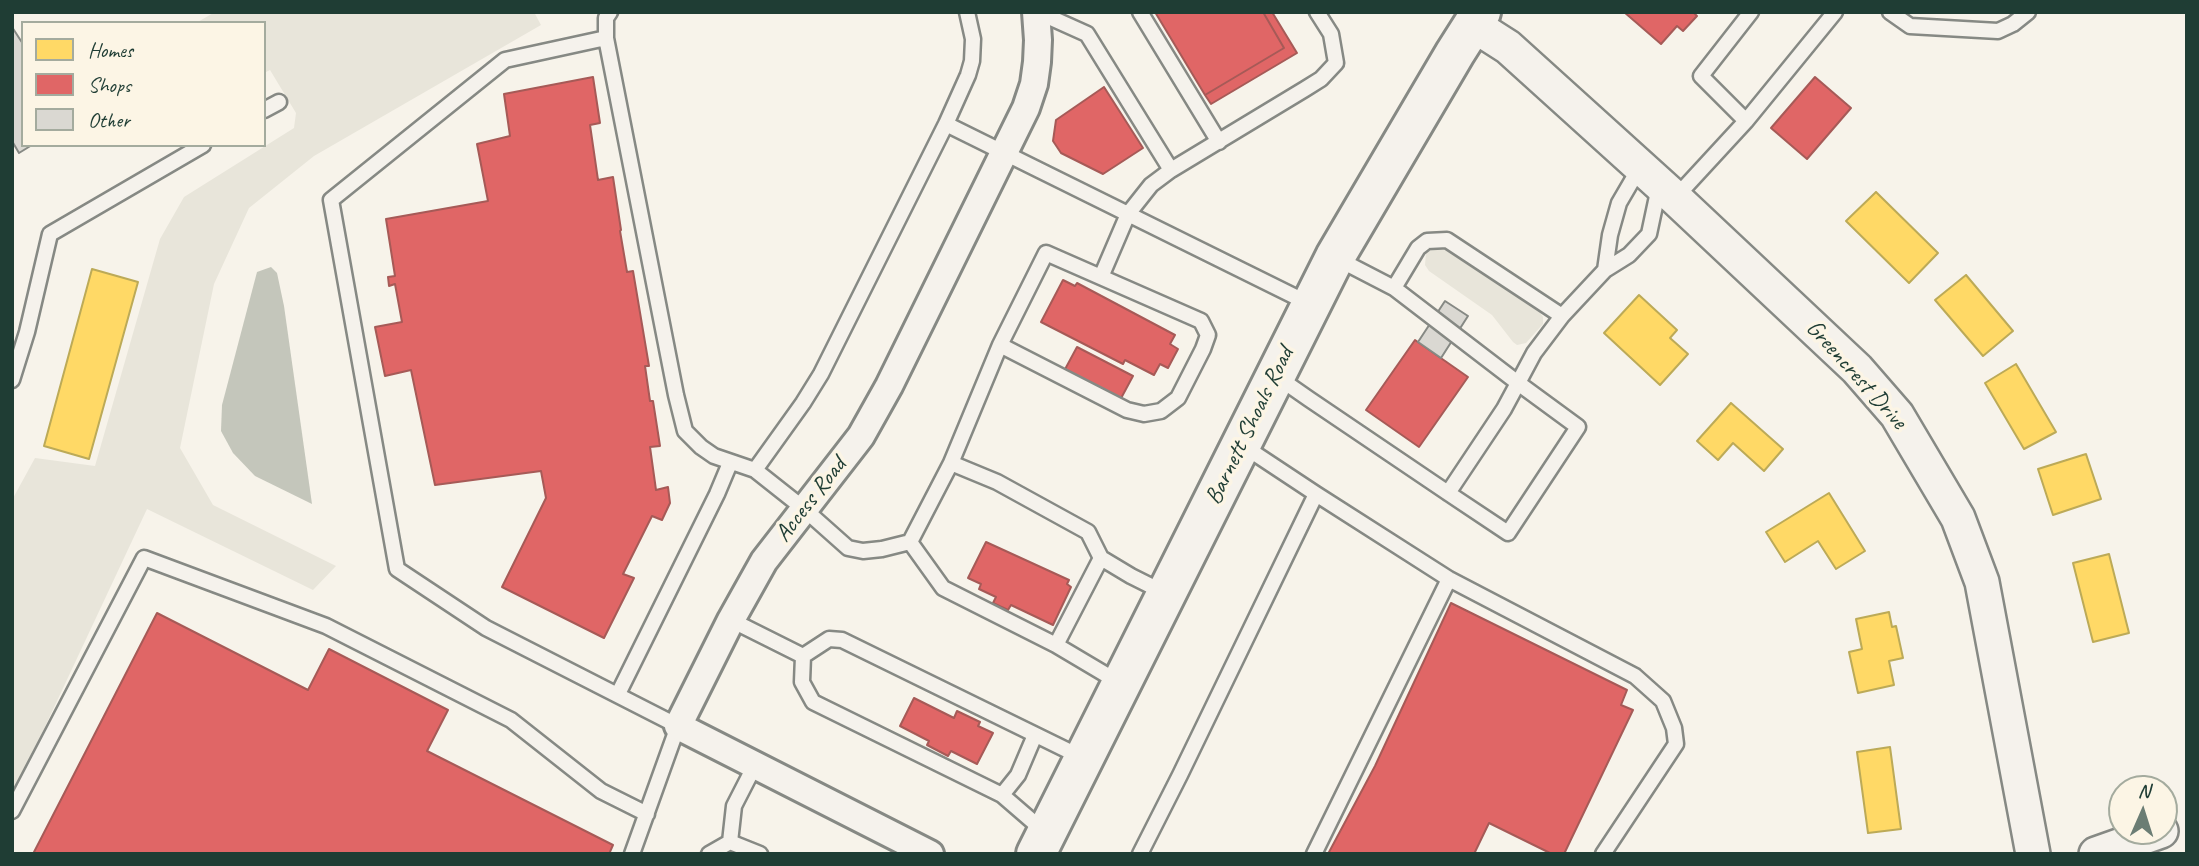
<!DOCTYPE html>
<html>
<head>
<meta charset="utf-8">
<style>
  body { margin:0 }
  #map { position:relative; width:2199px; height:866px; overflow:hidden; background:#f7f3ea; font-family:Caveat,sans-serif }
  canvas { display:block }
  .frame { position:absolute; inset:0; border:14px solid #1f3d34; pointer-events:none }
  .legend { position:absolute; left:21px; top:21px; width:245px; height:126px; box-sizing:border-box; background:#fcf5e5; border:2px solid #a4ab9e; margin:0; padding:9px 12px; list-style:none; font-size:21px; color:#1f3d34 }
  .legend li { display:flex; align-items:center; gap:14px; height:35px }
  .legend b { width:35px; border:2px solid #a4ab9e }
  .north { position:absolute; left:2108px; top:775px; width:70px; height:70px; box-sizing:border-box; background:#fcf5e5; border:2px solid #a4ab9e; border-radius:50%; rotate:3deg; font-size:19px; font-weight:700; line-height:28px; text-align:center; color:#1f3d34 }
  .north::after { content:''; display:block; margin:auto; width:24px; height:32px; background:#6b7d74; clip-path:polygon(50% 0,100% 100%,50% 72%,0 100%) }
</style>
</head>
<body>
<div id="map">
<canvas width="2199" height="866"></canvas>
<div class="frame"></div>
<ul class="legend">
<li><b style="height:19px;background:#ffd966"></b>Homes</li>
<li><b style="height:19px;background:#e06666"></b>Shops</li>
<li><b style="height:19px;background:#dad8d2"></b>Other</li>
</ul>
<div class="north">N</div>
</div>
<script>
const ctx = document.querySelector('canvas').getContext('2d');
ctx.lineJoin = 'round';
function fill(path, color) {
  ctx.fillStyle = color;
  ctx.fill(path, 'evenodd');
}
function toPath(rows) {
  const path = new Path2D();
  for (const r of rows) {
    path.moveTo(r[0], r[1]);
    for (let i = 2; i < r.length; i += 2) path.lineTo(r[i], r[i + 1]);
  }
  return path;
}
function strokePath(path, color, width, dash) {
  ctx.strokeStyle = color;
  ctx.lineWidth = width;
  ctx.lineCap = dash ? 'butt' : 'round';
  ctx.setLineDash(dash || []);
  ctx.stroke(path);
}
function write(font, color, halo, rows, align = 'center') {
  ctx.font = font + ' Caveat,sans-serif';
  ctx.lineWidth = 7;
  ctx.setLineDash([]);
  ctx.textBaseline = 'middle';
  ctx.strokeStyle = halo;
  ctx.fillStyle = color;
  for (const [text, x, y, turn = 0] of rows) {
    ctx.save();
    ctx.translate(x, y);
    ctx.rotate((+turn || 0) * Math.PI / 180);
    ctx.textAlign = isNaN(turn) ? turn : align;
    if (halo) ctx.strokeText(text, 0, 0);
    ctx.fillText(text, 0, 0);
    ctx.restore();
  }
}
fill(toPath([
  [215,12,534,12,541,25,314,156,249,208,214,284,180,448,213,505,336,566,313,590,147,509,12,797,12,500,35,458,95,466,160,239,184,197,294,128,296,113,270,70,264,73,264,23,196,23],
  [1442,245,1539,311,1543,317,1543,324,1526,343,1517,345,1513,342,1492,315,1429,271,1425,265,1426,253,1433,246]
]), '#e8e5da');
fill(toPath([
  [271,267,277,273,284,306,312,504,255,476,233,453,221,431,222,405,257,272]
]), '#c4c6bb');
const homes = toPath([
  [1876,192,1938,253,1909,283,1846,221,1876,192],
  [92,269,138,282,89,459,44,446,92,269],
  [1966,275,2013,331,1983,356,1935,300,1966,275],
  [1639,295,1677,330,1670,338,1688,354,1660,385,1604,333,1639,295],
  [2016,364,2056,432,2024,449,1985,383,2016,364],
  [1731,403,1783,449,1764,471,1733,443,1718,460,1697,441,1731,403],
  [2086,454,2101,499,2053,515,2038,469,2086,454],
  [1829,493,1865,551,1836,569,1818,541,1785,562,1766,532,1829,493],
  [2109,554,2129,633,2093,642,2073,563,2109,554],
  [1889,612,1892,627,1896,626,1903,658,1889,661,1894,685,1858,693,1849,652,1862,649,1856,619,1889,612],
  [1890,747,1901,829,1868,833,1857,752,1890,747]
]);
fill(homes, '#ffd966');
strokePath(homes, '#bcaa57', 2);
const shops = toPath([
  [1155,12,1263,12,1284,48,1205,95,1155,12],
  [1263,12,1272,12,1297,53,1211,104,1205,95,1284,48,1263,12],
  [1624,12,1693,12,1697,16,1683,31,1677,26,1661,44,1624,12],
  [593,77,600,123,590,125,598,180,613,177,621,230,620,231,627,272,633,271,649,366,645,366,650,401,653,401,660,446,650,447,656,490,668,487,670,503,662,520,652,516,623,574,634,578,604,638,502,587,546,498,541,471,435,485,411,370,385,376,375,327,402,322,395,284,389,286,388,277,395,276,386,219,488,201,477,144,510,136,504,94,593,77],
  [1815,77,1851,108,1807,159,1771,128,1815,77],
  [1104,87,1143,148,1103,174,1061,153,1053,141,1056,120,1104,87],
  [1063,280,1075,286,1077,283,1175,335,1170,344,1178,349,1168,368,1160,364,1154,375,1125,360,1123,364,1041,322,1063,280],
  [1415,340,1468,377,1419,447,1366,410,1415,340],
  [1077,347,1133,376,1119,402,1063,373,1077,347],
  [986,542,1069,580,1067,584,1071,587,1053,625,1011,605,1008,610,993,603,996,597,979,589,981,584,968,578,986,542],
  [1451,603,1627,690,1621,705,1633,710,1564,854,1552,854,1489,823,1474,854,1328,854,1375,766,1451,603],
  [157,613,308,690,329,649,448,710,427,751,613,845,609,854,33,854,157,613],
  [914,698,954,718,957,711,980,722,978,726,993,733,977,764,951,751,948,756,927,745,929,741,900,726,914,698]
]);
fill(shops, '#e06666');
strokePath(shops, '#a65a57', 2);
const building = toPath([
  [12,27,23,44,23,145,32,145,19,153,12,141,12,27],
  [1445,301,1468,316,1441,358,1418,342,1445,301]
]);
fill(building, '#dad8d2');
strokePath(building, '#868984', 2);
const service = toPath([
  [610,12,606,18,606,38,676,395,685,431,701,447,714,456,755,470,803,508,848,548,863,551,882,549,910,542,951,463,1000,345,1046,253,1201,321,1208,335,1203,349,1178,398,1161,411,1144,414,1127,410,1000,345],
  [1038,12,1087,34,1171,170],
  [1140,12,1219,142],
  [1890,12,1910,26,1998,31,2013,24,2028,12],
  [606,38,505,60,331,200,397,569,486,628,678,726,632,854],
  [264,110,279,102],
  [1746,121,1701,76,1751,12],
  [946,124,1310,304],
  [1675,198,1746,121,1835,12],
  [1336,258,1394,288,1518,383,1534,353,1562,316,1605,270,1629,255,1649,234,1659,187],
  [1605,270,1610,235,1619,203,1640,167],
  [1101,277,1128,214,1151,185,1171,170,1305,89,1321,79,1336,63,1331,34,1317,12],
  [1394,288,1418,248,1427,241,1447,240,1562,316],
  [1276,376,1309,399,1448,493,1508,533,1578,427,1518,383,1504,409,1448,493],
  [12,380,27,332,50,234,203,145],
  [1242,445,1316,494,1449,579,1635,676,1663,701,1674,728,1676,744,1603,854],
  [951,463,997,482,1088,532,1101,558,1131,576,1165,593],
  [755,470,803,403,821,374,946,124,968,75,972,61,973,39,967,12],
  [910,542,943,588,1056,645,1120,683],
  [731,620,803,656],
  [1056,645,1101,558],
  [803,656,802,682,813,702,1002,795,1046,833],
  [803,656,829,639,842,640,1083,758],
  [618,694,717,494,730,463],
  [1002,795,1018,775,1035,735],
  [12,811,144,558,326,626,511,720,601,791,647,814],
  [730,842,734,806,755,765],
  [709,854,730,842,760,854],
  [1140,854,1180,775,1316,494],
  [1314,854,1449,579]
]);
const minor = toPath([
  [930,854,678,726,731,620,764,561,861,436,889,386,1026,108,1034,84,1037,62,1038,40,1036,12]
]);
const tertiary = toPath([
  [1472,24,1508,47,1675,198,1857,369,1897,415,1958,518,1982,582,2033,854],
  [2096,854,2161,831]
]);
const secondary = toPath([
  [1036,854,1335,257,1455,53,1481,12]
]);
strokePath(service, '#868984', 19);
strokePath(minor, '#868984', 32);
strokePath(tertiary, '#868984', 38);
strokePath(secondary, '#868984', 44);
strokePath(service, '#f5f2ec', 14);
strokePath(minor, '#f5f2ec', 26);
strokePath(tertiary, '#f5f2ec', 33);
strokePath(secondary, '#f5f2ec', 38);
write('24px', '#1f3d34', '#fcf5e5', [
  ["Greencrest Drive",1856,375,48],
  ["Barnett Shoals Road",1250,426,-64],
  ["Access Road",811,500,-52]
]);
</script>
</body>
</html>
